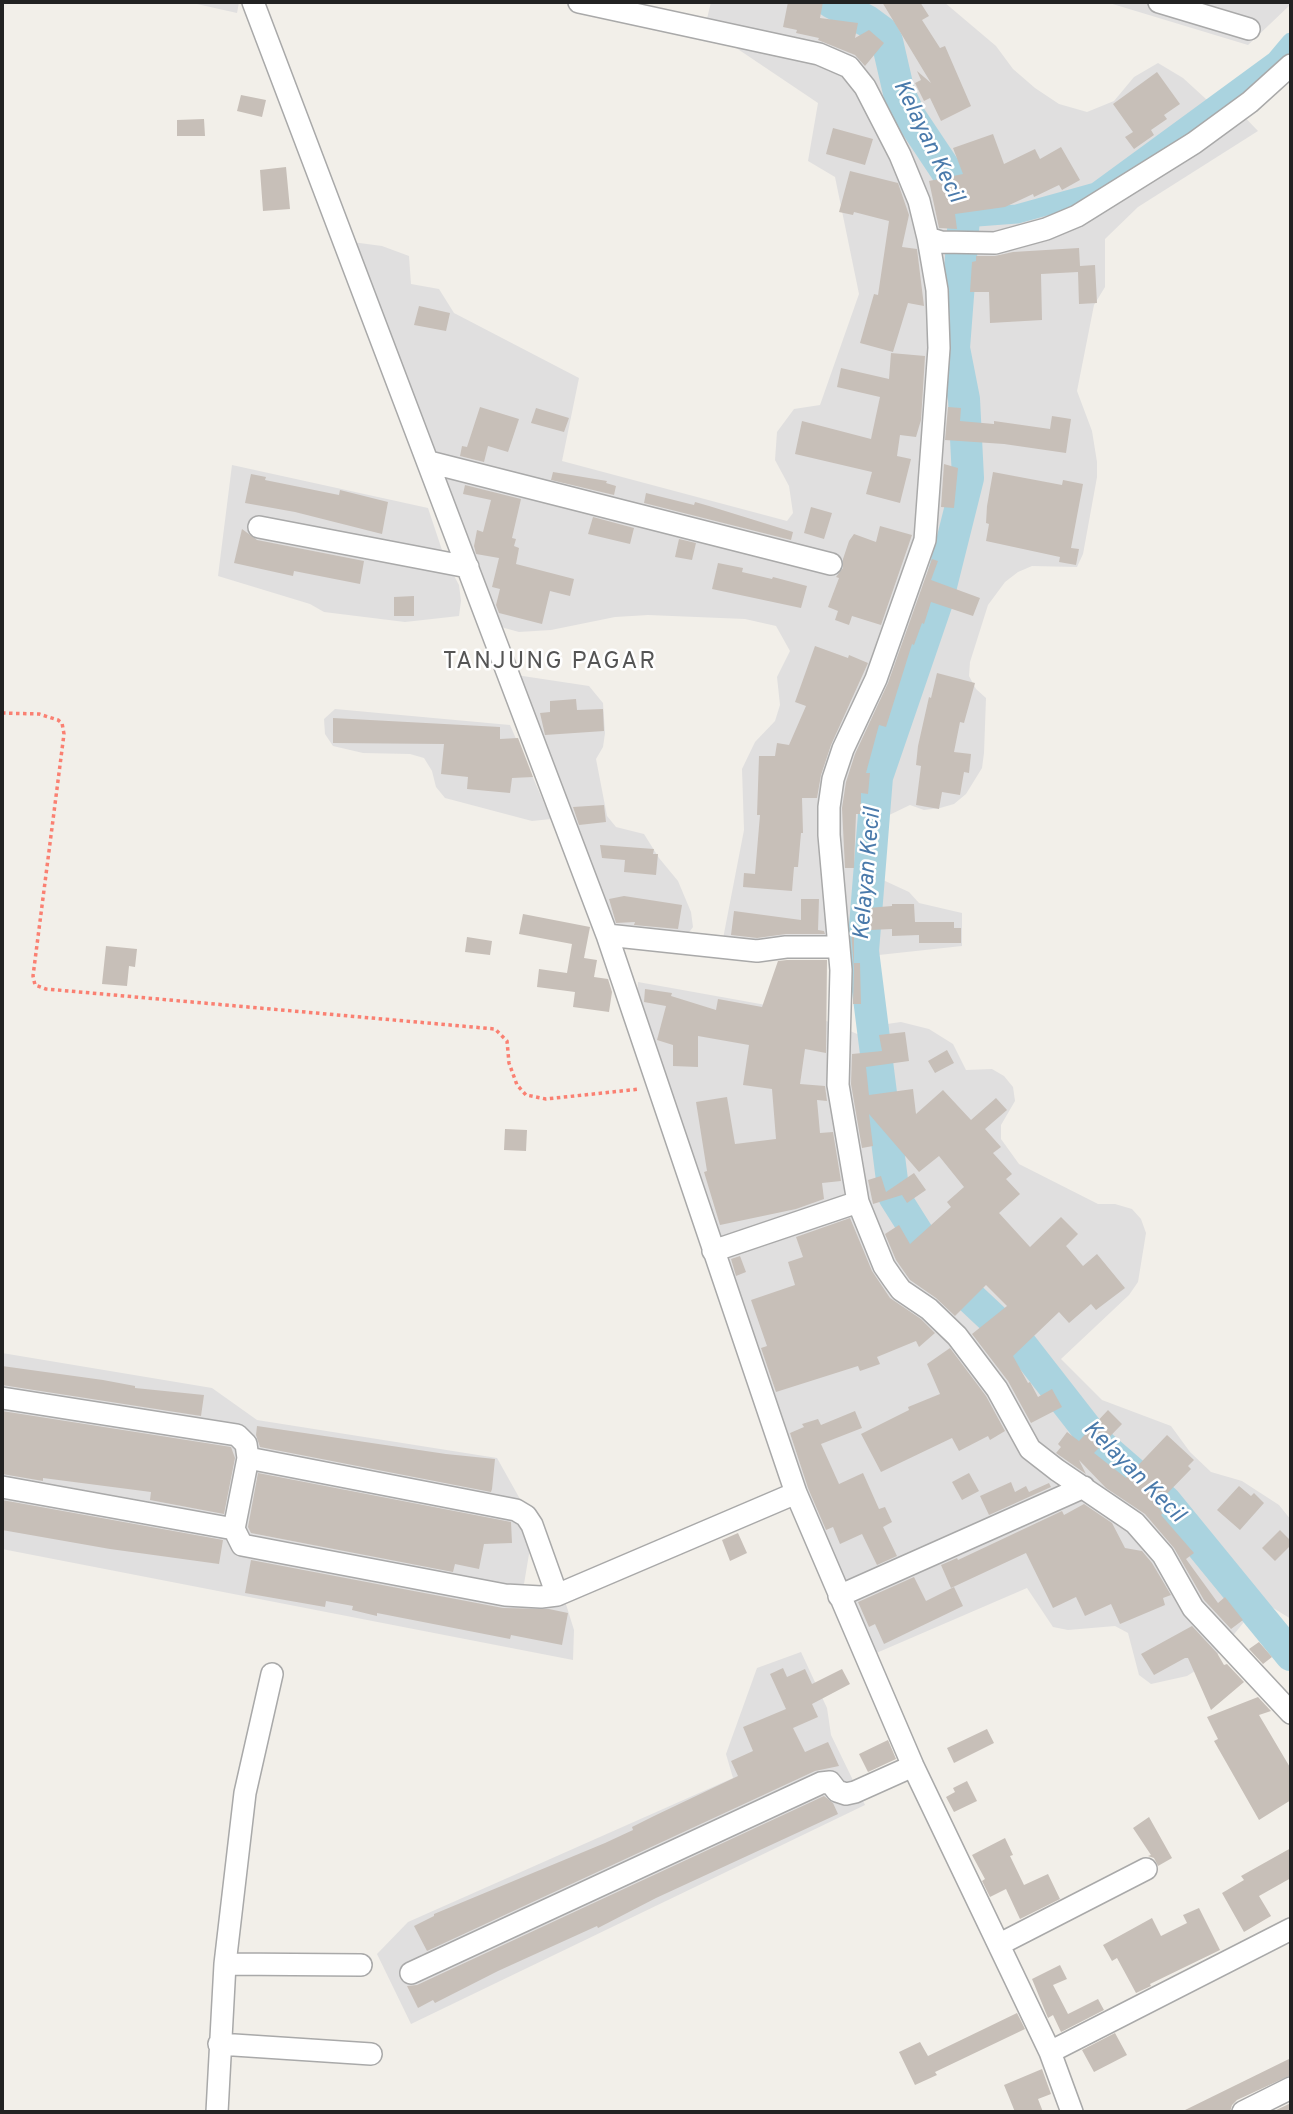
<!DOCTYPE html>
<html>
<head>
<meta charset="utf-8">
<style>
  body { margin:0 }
  #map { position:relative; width:1293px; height:2114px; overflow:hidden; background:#f2efe9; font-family:Overpass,sans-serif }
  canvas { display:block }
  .frame { position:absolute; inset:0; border:4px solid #222; pointer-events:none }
</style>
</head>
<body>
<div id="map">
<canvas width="1293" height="2114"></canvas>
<div class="frame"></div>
</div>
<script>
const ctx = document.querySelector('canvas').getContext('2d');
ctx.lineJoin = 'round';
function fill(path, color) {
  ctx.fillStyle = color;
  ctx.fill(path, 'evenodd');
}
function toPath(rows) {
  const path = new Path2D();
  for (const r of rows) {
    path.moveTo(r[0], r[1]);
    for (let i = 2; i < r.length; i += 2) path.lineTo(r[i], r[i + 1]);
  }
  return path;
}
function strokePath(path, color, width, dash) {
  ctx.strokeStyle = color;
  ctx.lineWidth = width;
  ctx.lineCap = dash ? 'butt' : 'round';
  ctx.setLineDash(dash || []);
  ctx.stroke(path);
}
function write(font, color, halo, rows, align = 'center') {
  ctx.font = font + ' Overpass,sans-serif';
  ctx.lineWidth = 5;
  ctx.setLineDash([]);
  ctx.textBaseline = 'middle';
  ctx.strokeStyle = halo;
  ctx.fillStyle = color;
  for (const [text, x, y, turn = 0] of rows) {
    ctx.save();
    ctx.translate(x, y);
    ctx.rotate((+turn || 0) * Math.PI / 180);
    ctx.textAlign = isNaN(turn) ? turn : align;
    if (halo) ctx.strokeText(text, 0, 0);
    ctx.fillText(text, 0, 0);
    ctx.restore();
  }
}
fill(toPath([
  [188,2,239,2,237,13],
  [711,2,944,2,996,46,1013,69,1035,88,1059,104,1087,112,1114,101,1134,77,1158,63,1183,78,1206,99,1234,106,1258,131,1138,207,1105,239,1105,287,1094,305,1077,391,1092,431,1097,462,1097,477,1083,554,1077,567,1032,566,1018,572,1005,582,988,605,970,662,969,676,976,689,986,698,984,753,982,768,966,794,954,804,940,808,924,810,910,805,881,819,878,849,883,880,909,892,919,903,962,913,962,946,851,958,807,948,721,949,744,830,742,769,755,742,775,721,780,705,777,677,790,651,776,626,745,619,648,615,615,617,551,630,519,632,490,624,352,242,382,246,409,256,411,284,439,289,454,313,579,378,562,461,787,521,793,513,789,486,775,460,777,432,794,409,820,405,859,294,835,177,808,161,818,103,705,27],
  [1106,2,1291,2,1291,4,1248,45],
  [232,465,428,508,445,559,459,585,461,601,459,616,405,622,324,612,310,604,218,576],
  [516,675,589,686,603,703,605,733,603,747,596,759,607,816,616,827,644,834,659,858,678,881,691,912,693,927,684,939,612,934],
  [335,709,510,725,551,819,532,821,445,798,436,787,432,771,424,758,410,754,363,753,333,746,325,734,324,719],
  [638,982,805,1012,862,1036,868,1048,877,1159,891,1190,883,1123,876,1034,887,1024,901,1022,929,1029,953,1044,966,1070,992,1069,1004,1076,1013,1087,1015,1101,1001,1125,1001,1139,1019,1164,1098,1204,1115,1204,1132,1209,1141,1219,1146,1233,1138,1282,1129,1295,1061,1359,1102,1400,1171,1426,1190,1452,1211,1472,1242,1481,1279,1505,1291,1520,1291,1619,1270,1606,1248,1617,1214,1659,1187,1676,1151,1684,1139,1675,1128,1633,1115,1626,1068,1630,1053,1627,1027,1588,874,1654,822,1548,637,996],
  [2,1353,212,1388,257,1420,497,1458,534,1524,523,1590,565,1601,574,1630,573,1660,2,1549],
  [801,1652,827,1708,831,1735,865,1805,411,2024,377,1954,408,1922,733,1778,726,1754,757,1668]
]), '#e0dfdf');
strokePath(toPath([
  [964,218,1017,214,1096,192,1275,61,1291,42]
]), '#aad3df', 19);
strokePath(toPath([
  [831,2,867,21,882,32,887,41,899,93,911,118,947,172,964,218,954,348,964,399,968,478,937,602,877,777,863,951,894,1196,940,1269,1023,1347,1097,1442,1165,1501,1291,1655]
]), '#aad3df', 32);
fill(toPath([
  [788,2,823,2,820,18,858,23,855,38,869,30,884,43,865,66,855,55,818,40,819,38,796,33,797,30,783,27],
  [882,2,920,2,929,16,922,20,940,48,945,46,971,106,941,121,930,98,924,101,915,83,921,80,917,71,931,83],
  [1157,72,1180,104,1164,115,1167,119,1151,130,1154,135,1134,149,1125,137,1133,132,1113,104],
  [241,95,266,100,262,117,237,111],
  [204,119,205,136,177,136,177,120],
  [833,128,873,139,865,165,826,154],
  [993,134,1004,164,1035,149,1040,159,1061,147,1080,180,1062,190,1059,185,1034,197,1033,194,1005,207,955,214,957,229,939,228,929,181,963,174,953,148],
  [286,167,290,209,263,211,260,170],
  [850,171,898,183,909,215,902,247,917,249,924,306,908,303,893,352,860,343,874,294,878,295,889,221,854,212,853,215,839,212],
  [1079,248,1080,266,1095,265,1097,303,1079,304,1078,272,1041,274,1042,320,990,323,989,292,970,292,972,262,976,261,976,256,995,256,1013,252],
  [419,306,450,313,446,331,414,325],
  [891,353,925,356,921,420,916,437,900,435,897,456,911,459,900,503,866,494,872,472,795,454,802,421,871,439,880,397,837,387,841,368,889,379],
  [480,407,519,419,508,452,488,446,484,462,460,456,462,446,467,447],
  [948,407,961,408,960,421,994,424,994,421,1050,429,1052,416,1071,419,1066,453,1004,444,945,440],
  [536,408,569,418,564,432,531,423],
  [944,464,958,468,954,508,941,507],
  [553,472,607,481,606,483,616,486,614,495,551,480],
  [993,472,1062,485,1063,480,1083,484,1071,548,1079,549,1076,565,1059,562,1060,557,986,541,989,524,986,523,987,506],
  [251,474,266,477,265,480,339,495,340,490,388,502,382,534,295,512,245,503],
  [465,485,521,499,512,538,516,539,514,546,519,548,516,564,574,579,570,596,550,591,542,624,499,613,496,605,500,589,492,587,499,558,476,554,474,546,477,530,483,532,491,500,463,494],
  [646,493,694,505,695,502,709,506,793,532,791,540,644,503],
  [811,507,832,513,824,539,804,533],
  [593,517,634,528,630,544,588,534],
  [880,526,912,535,881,625,852,616,849,625,835,620,838,611,828,607,839,578,836,577,843,568,843,559,849,541,854,534,876,542],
  [242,529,257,540,364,561,360,584,294,571,293,576,234,563],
  [679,539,696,543,692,560,675,557],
  [932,559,938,561,931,580,980,598,973,616,931,602,924,624,922,623,914,645,912,644,886,727,879,725,866,773,870,773,868,794,861,793,861,814,856,814,854,868,845,868,842,808,846,782,855,754,888,683],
  [718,563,743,568,742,572,772,579,773,577,807,586,801,608,712,589],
  [414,596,414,616,394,616,394,597],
  [815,646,848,658,849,655,868,663,831,745,821,775,817,798,802,798,803,833,801,833,798,867,794,867,792,891,743,887,744,873,755,874,760,815,757,815,759,756,775,756,777,743,789,745,806,706,795,702],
  [937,673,975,683,964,723,960,722,954,752,971,754,969,773,964,772,960,795,942,792,939,809,916,805,921,766,916,765,918,746,929,697,931,698],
  [576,699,577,710,603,709,604,731,545,735,540,713,550,712,550,701],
  [333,718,500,727,500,739,518,738,533,777,512,778,510,793,467,789,468,777,441,774,444,744,333,743],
  [604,805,606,822,579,825,573,807],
  [600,845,654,849,653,854,658,854,656,875,624,872,625,860,602,858],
  [624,896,682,905,678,929,634,925,635,922,616,923,609,899],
  [801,899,819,899,818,930,824,931,825,934,786,934,757,938,731,935,734,911,801,920],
  [892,904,914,904,915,922,954,922,954,928,961,928,961,943,919,943,919,935,892,936,892,929,870,930,868,908,892,906],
  [523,914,590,927,584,958,597,960,594,977,608,979,612,992,609,1012,573,1007,575,992,537,987,539,969,567,973,572,944,519,934],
  [851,931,854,931,854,963,860,963,861,1004,853,1004,854,969],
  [467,937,492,941,490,955,465,952],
  [106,946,137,949,135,967,129,966,127,986,102,984],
  [787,960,827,960,826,1053,805,1049,800,1084,825,1086,827,1101,817,1100,820,1133,833,1132,841,1181,822,1183,824,1199,796,1209,720,1225,704,1172,707,1171,696,1102,727,1097,735,1144,776,1139,772,1089,743,1085,749,1045,698,1036,698,1067,673,1066,673,1045,657,1040,666,1006,644,1002,645,989,672,993,671,996,716,1010,718,999,762,1007,778,961],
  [905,1032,909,1061,866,1067,869,1095,913,1089,916,1114,943,1090,971,1120,996,1098,1007,1110,985,1129,1001,1147,993,1153,1012,1174,1006,1179,1020,1194,999,1213,1030,1247,1061,1217,1078,1234,1066,1246,1083,1266,1097,1254,1125,1288,1096,1310,1091,1304,1069,1323,1059,1312,1013,1356,1028,1383,1030,1382,1038,1397,1052,1389,1062,1407,1031,1423,1008,1381,972,1334,1007,1306,986,1285,955,1316,936,1298,910,1280,896,1260,885,1234,899,1225,910,1244,951,1207,947,1202,964,1187,939,1156,919,1172,869,1114,873,1146,862,1148,851,1084,852,1054,882,1051,879,1035],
  [947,1050,954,1063,935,1073,928,1061],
  [505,1129,527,1130,526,1151,504,1150],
  [914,1173,926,1190,907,1203,902,1195,873,1204,868,1180,881,1176,886,1192],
  [850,1218,872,1271,890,1298,921,1319,935,1333,919,1347,916,1341,877,1357,880,1364,860,1371,858,1366,776,1392,761,1348,767,1346,751,1300,795,1285,788,1262,803,1257,796,1237],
  [740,1256,746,1272,736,1276,731,1259],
  [950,1348,986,1396,1005,1431,990,1440,988,1436,959,1451,952,1438,881,1472,861,1434,909,1410,908,1407,940,1394,927,1364],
  [2,1366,103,1380,135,1386,135,1388,204,1395,201,1416,2,1385],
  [1108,1410,1122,1424,1094,1453,1126,1478,1167,1435,1194,1460,1188,1466,1191,1469,1156,1505,1163,1513,1161,1515,1194,1553,1186,1559,1218,1603,1225,1597,1243,1620,1231,1629,1204,1600,1174,1548,1145,1514,1106,1488,1079,1460,1086,1474,1056,1453,1061,1447,1058,1444,1067,1432,1079,1441],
  [2,1411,231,1447,235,1458,224,1514,150,1500,151,1492,43,1478,43,1481,2,1474],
  [855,1411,862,1428,821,1444,839,1484,863,1473,879,1509,885,1507,892,1522,883,1527,897,1556,877,1565,862,1534,840,1544,833,1527,826,1530,808,1488,790,1433,804,1427,802,1424,818,1419,821,1425],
  [257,1426,446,1454,495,1459,492,1489,491,1492,260,1447,256,1435],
  [258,1473,511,1522,512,1543,484,1544,479,1569,455,1564,453,1572,251,1533,248,1527],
  [969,1473,979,1491,962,1500,952,1482],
  [1011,1482,1015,1492,1026,1486,1029,1492,1049,1483,1051,1487,989,1515,980,1496],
  [1239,1486,1251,1496,1254,1493,1264,1503,1240,1530,1217,1510],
  [2,1500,223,1540,219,1564,110,1549,2,1530],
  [1084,1504,1112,1523,1125,1548,1142,1551,1152,1563,1171,1595,1163,1598,1165,1605,1120,1624,1111,1604,1085,1616,1076,1597,1053,1608,1026,1553,951,1588,941,1565,957,1558,958,1560,1062,1511,1064,1515],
  [1280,1530,1291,1541,1291,1545,1275,1561,1262,1548],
  [738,1533,747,1553,730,1561,722,1540],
  [251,1560,503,1608,549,1609,568,1613,562,1645,511,1635,510,1639,377,1613,377,1616,352,1610,353,1606,326,1601,325,1607,245,1593],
  [914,1577,926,1601,954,1587,963,1606,884,1644,875,1624,869,1627,858,1602],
  [1192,1626,1217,1653,1224,1665,1227,1664,1244,1682,1211,1710,1188,1658,1185,1658,1154,1675,1141,1654],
  [1259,1642,1272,1657,1263,1664,1249,1649],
  [783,1668,787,1677,805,1669,812,1684,842,1669,850,1684,812,1704,818,1717,793,1728,805,1752,828,1742,839,1766,815,1771,427,1951,414,1926,434,1916,434,1914,605,1843,633,1830,632,1827,654,1816,738,1776,731,1761,753,1751,743,1727,786,1709,770,1674],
  [1258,1697,1271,1711,1259,1715,1291,1769,1291,1800,1259,1820,1214,1741,1218,1739,1207,1717],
  [987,1729,994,1743,954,1763,947,1748],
  [888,1740,896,1759,868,1772,859,1754],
  [967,1781,977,1801,954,1812,946,1797,955,1792,953,1788],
  [824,1796,833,1803,838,1814,656,1898,598,1928,597,1926,498,1971,435,2003,433,2000,418,2008,407,1986,417,1985],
  [1149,1817,1172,1858,1158,1866,1154,1858,1148,1856,1151,1855,1133,1828],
  [1005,1838,1013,1855,1010,1856,1024,1885,1048,1874,1060,1899,1020,1919,1006,1889,990,1897,982,1881,985,1879,972,1855],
  [1291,1848,1291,1878,1259,1896,1271,1916,1244,1932,1222,1893,1244,1880,1241,1876],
  [1199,1908,1220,1950,1150,1984,1151,1986,1136,1993,1117,1958,1112,1961,1103,1945,1152,1918,1161,1936,1187,1923,1183,1915],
  [1060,1965,1067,1979,1053,1985,1068,2014,1098,1999,1104,2010,1061,2032,1053,2015,1048,2018,1032,1979],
  [1017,2013,1025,2029,935,2072,937,2075,915,2085,899,2052,920,2042,928,2056],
  [1115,2033,1127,2055,1094,2072,1082,2050],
  [1291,2058,1291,2075,1237,2100,1232,2105,1230,2112,1181,2112],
  [1042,2069,1051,2094,1038,2099,1043,2112,1015,2112,1004,2085],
  [1291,2103,1291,2112,1272,2112]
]), '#c7bfb8');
const minor = toPath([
  [253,2,607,935,796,1493,913,1766,1050,2052,1072,2112],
  [579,2,819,54,849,67,865,87,900,155,919,201,928,238,941,242,995,243,1046,229,1077,216,1194,143,1250,102,1291,65],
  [1159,2,1249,29],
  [928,238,937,290,939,348,925,540,876,679,843,749,833,779,829,807,829,835,841,970,838,1085,858,1202,884,1266,893,1279,901,1290,929,1309,957,1336,997,1389,1030,1449,1057,1470,1135,1523,1163,1555,1193,1608,1291,1713],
  [429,462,831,564],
  [259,527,468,567],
  [607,935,757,951,786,947,838,947],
  [713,1251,858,1202],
  [2,1398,237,1435,246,1444,248,1458,234,1529,242,1545,505,1595,541,1597,557,1595,796,1493],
  [248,1458,516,1510,526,1516,532,1525,557,1595],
  [2,1487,234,1529],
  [839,1596,1084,1487],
  [1000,1944,1146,1869],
  [225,1964,361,1965],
  [411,1973,821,1783,830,1782,837,1791,846,1794,855,1792,913,1766],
  [219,2044,371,2054],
  [1050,2052,1291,1929],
  [217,2112,225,1964,245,1793,272,1674],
  [1243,2112,1291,2088]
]);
strokePath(minor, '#a9a9a9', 24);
strokePath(toPath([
  [2,713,39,714,58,720,62,723,64,734,33,976,35,985,46,989,495,1029,507,1041,509,1063,517,1085,526,1095,546,1099,640,1089]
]), '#fa8072', 3.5, [3.5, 3.5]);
strokePath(minor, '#fff', 21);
write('italic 23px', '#4a7aab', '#fff', [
  ["Kelayan Kecil",927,142,64],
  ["Kelayan Kecil",869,874,-85],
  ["Kelayan Kecil",1133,1473,45]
]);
ctx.letterSpacing = '2px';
write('24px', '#555', '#fff', [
  ["TANJUNG PAGAR",550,663]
]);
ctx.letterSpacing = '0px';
</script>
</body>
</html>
